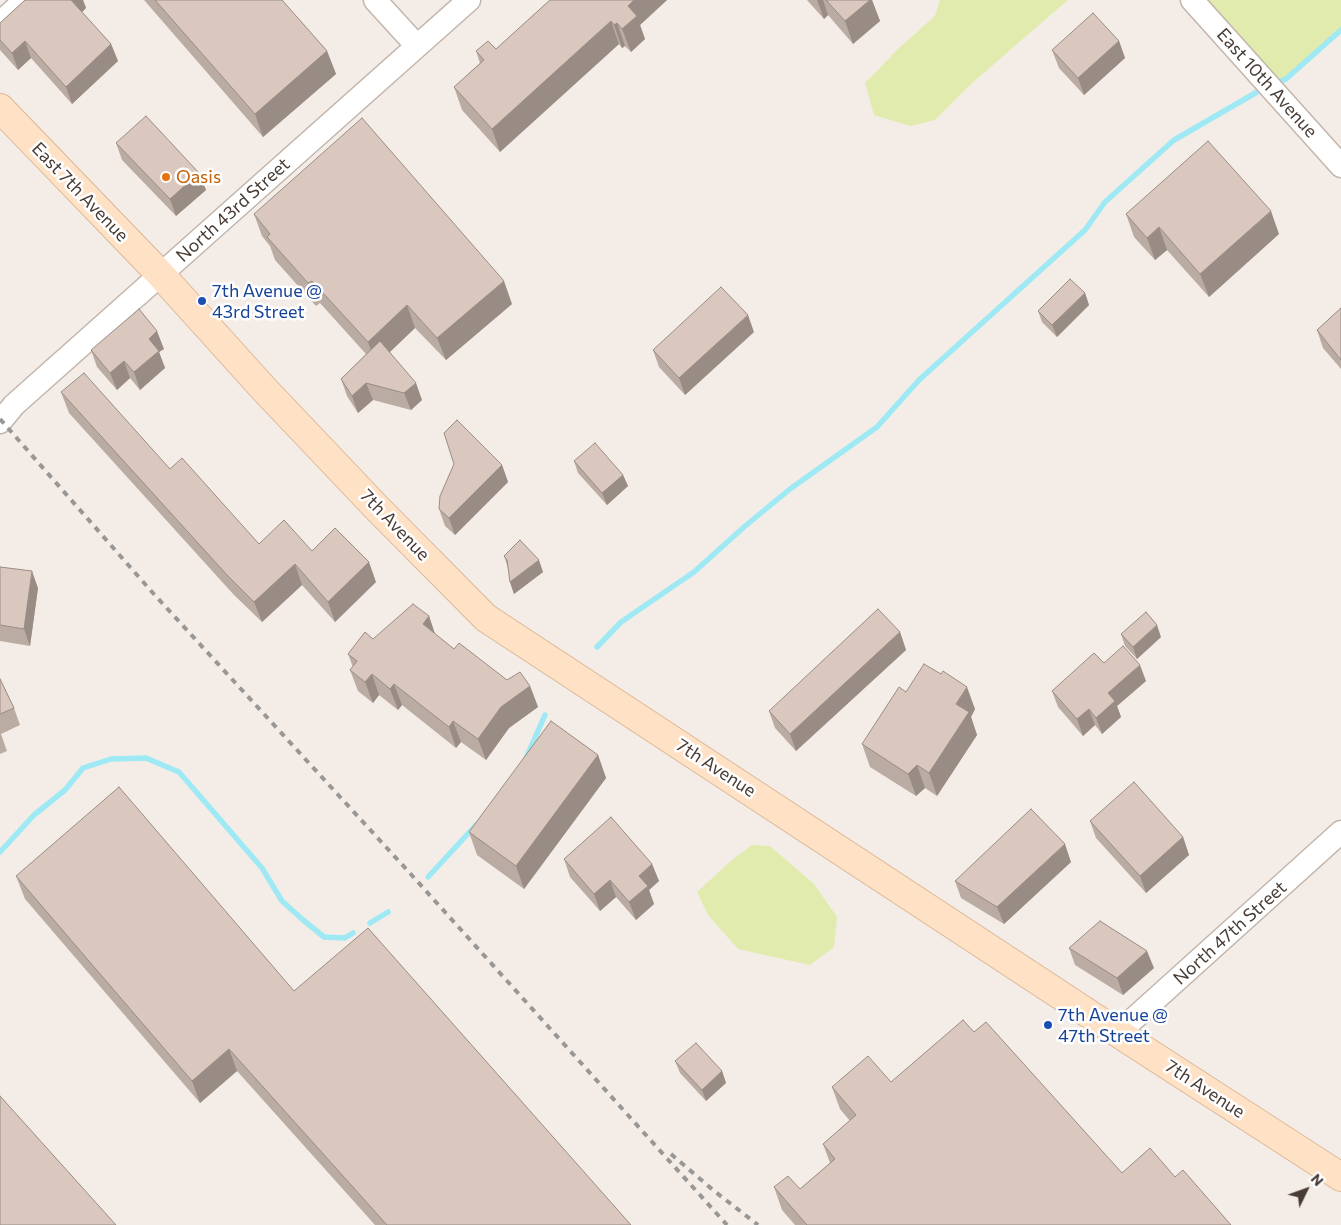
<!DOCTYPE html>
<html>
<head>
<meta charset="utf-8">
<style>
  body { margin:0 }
  #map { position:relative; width:1341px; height:1225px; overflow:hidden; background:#f4ede7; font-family:Commissioner,sans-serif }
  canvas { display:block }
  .north { position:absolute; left:1281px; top:1165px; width:50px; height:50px; -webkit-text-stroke:4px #fff; paint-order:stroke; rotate:48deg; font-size:14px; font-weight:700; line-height:20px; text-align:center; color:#483c35 }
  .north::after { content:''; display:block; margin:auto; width:18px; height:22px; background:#483c35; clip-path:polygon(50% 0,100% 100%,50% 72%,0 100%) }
</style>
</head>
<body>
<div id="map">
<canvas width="1341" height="1225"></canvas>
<div class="north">N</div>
</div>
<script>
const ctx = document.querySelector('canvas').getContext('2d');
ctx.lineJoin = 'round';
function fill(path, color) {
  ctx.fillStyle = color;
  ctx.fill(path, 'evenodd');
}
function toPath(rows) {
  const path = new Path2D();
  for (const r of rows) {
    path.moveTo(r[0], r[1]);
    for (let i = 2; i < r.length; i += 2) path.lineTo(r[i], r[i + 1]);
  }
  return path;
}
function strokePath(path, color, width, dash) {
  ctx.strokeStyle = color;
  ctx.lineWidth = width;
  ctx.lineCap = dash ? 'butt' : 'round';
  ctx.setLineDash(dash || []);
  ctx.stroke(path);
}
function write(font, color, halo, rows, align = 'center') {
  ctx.font = font + ' Commissioner,sans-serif';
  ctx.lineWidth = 5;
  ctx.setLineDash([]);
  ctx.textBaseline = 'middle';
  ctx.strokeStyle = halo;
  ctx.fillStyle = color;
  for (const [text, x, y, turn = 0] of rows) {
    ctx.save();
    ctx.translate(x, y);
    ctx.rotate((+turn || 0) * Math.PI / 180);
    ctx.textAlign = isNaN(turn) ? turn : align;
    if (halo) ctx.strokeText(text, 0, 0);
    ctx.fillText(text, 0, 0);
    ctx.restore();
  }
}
fill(toPath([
  [940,0,1068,0,972,83,935,120,910,126,874,115,865,83,898,49,935,16],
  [1196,0,1341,0,1341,30,1286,79,1277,84],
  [752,845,770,846,814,884,837,917,834,947,810,965,738,949,708,915,697,892,732,860]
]), '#e0ebad');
strokePath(toPath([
  [1275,84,1286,79,1341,30],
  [597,647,621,622,694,572,744,527,790,489,877,427,919,380,1085,230,1105,202,1174,140,1264,88],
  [526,758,545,715],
  [0,852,34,815,65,790,83,768,111,759,146,758,179,772,262,868,282,901,302,919,324,937,345,938,353,933],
  [428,877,476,825],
  [370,923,388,912]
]), '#9fe9f5', 5.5);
const street = toPath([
  [375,0,417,46],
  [1192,0,1341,166],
  [0,23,25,0],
  [0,422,14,405,469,0],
  [1118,1033,1341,832]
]);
const secondary = toPath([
  [0,108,161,275,263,388,376,507,486,618,1118,1033,1341,1177]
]);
strokePath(street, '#c4b5ab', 25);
strokePath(secondary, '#dbb695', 30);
strokePath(street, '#fff', 22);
strokePath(secondary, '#ffe2c6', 28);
strokePath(toPath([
  [0,419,152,592,408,871,727,1225],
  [671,1154,713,1190,758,1225]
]), '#979797', 4, [6, 6]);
fill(toPath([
  [25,0,83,0,86,8,82,12,111,44,118,61,72,104,31,58,18,70,0,50,0,23],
  [144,0,282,0,327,51,336,74,263,137],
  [550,0,667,0,640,25,645,39,631,52,625,46,622,48,619,44,500,152,462,110,454,87,480,63,476,51,496,49],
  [807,0,872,0,880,21,853,44,828,15,824,19],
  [1119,41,1125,58,1084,95,1059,68,1052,50],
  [116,143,199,173,206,190,176,216,122,160],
  [254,214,512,304,446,360,415,328,390,352,422,400,411,410,373,400,358,413,347,396,341,379,366,354,320,303,316,306,275,260,270,246,262,236],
  [1126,214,1279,234,1209,297,1167,250,1155,260,1134,237],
  [1085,293,1089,305,1057,337,1042,322,1038,311],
  [1341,308,1341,369,1323,348,1317,330],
  [754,332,685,395,659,367,653,350],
  [164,349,159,352,165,368,140,390,130,378,117,390,97,367,91,350],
  [61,392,170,469,259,544,312,551,376,582,335,622,302,585,262,622,234,595,69,413],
  [574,461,623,475,628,486,607,505,578,473],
  [502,465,508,482,455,535,445,526,439,509],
  [504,556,543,572,514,594,510,582,508,568],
  [0,567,38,588,30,646,0,641],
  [429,616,435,634,454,649,507,680,530,686,538,707,509,728,486,760,461,742,456,748,402,705,398,710,379,695,373,703,358,691,350,670,353,667,348,654,373,639],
  [900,632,906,650,796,751,775,728,769,711],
  [1121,634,1161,637,1137,659,1125,646],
  [1104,663,1146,681,1117,706,1121,717,1102,734,1095,725,1083,736,1058,707,1052,691],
  [0,679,14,708,20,725,1,734,7,751,0,754],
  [975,709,971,717,977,735,937,796,925,788,916,796,870,767,862,744],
  [598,755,606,778,524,889,477,855,469,832],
  [1090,821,1183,837,1189,855,1146,893,1096,838],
  [564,859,652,864,659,881,649,890,654,904,636,920,616,897,600,911,570,877],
  [1071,862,1004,924,961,898,955,881],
  [16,876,294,991,631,1225,375,1225,237,1071,200,1103,25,899],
  [1069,948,1154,968,1123,995,1075,965],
  [974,1032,1122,1173,1175,1177,1231,1225,795,1225,782,1210,774,1187,800,1189,830,1163,823,1144,850,1121,840,1109,832,1087,891,1082],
  [675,1061,722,1071,726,1083,706,1101,680,1073]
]), '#bbaca3');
fill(toPath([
  [70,0,83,0,86,8,77,17],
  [634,0,667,0,640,25,645,39,631,52,622,29,628,6],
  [817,0,823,0,828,15,824,19],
  [870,0,872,0,880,21,853,44,845,21],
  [611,21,619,44,500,152,492,129],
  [617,23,625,46,622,48,614,25],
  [25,41,31,58,18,70,12,53],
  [1119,41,1125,58,1084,95,1078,78],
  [111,44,118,61,72,104,66,87],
  [327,51,336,74,263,137,255,114],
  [199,173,206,190,176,216,170,199],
  [1271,211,1279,234,1209,297,1200,274],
  [1159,227,1167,250,1155,260,1147,238],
  [504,281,512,304,446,360,437,338],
  [1085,293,1089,305,1057,337,1052,325],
  [407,305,415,328,376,365,368,342],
  [748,315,754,332,685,395,679,378],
  [157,331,164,349,159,352,165,368,140,390,134,372,149,339],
  [124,361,130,378,117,390,110,373],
  [366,383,373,400,358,413,352,396],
  [416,383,422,400,411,410,404,393],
  [502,465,508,482,455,535,449,518],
  [623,475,628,486,607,505,602,493],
  [539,560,543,572,514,594,510,582],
  [369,562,376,582,335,622,328,602],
  [295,564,302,585,262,622,254,602],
  [32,571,38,588,30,646,24,629],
  [429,616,436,637,423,624],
  [1157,625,1161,637,1137,659,1133,647],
  [900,632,906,650,796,751,790,734],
  [1140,665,1146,681,1117,706,1121,717,1102,734,1096,718,1108,693],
  [372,674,379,695,373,703,365,682],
  [394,684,402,705,398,710,390,689],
  [530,686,538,707,509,728,486,760,478,739,501,707],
  [967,687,975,709,971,717,977,735,937,796,929,773,956,704],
  [1089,709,1095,725,1083,736,1077,719],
  [453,721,461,742,456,748,449,727],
  [598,755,606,778,524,889,516,866],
  [917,765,925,788,916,796,908,774],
  [1183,837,1189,855,1146,893,1140,876],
  [1065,844,1071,862,1004,924,997,907],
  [652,864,659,881,649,890,654,904,636,920,629,902,639,876],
  [610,880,616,897,600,911,594,894],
  [1147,951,1154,968,1123,995,1117,978],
  [229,1049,237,1071,200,1103,192,1081],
  [722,1071,726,1083,706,1101,702,1090]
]), '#998c85');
const building = toPath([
  [25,0,71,0,111,44,66,87,25,41,12,53,0,40,0,23,25,0],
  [155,0,282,0,327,51,255,114,155,0],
  [550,0,634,0,628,6,637,16,622,29,617,23,614,25,611,21,492,129,454,87,484,60,476,51,488,41,496,49,550,0],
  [826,0,870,0,845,21,826,0],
  [1093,13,1119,41,1078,78,1052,50,1093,13],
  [146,116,199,173,170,199,116,143,146,116],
  [362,118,504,281,437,338,407,305,368,342,312,281,308,283,267,237,270,234,254,214,362,118],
  [1208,141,1271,211,1200,274,1159,227,1147,238,1126,214,1208,141],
  [1070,279,1085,293,1052,325,1038,311,1070,279],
  [721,287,748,315,679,378,653,350,721,287],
  [1341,308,1341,360,1317,330,1341,308],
  [139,309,157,331,149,339,159,351,134,372,124,361,110,373,91,350,139,309],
  [380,341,416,383,404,393,366,383,352,396,341,379,380,341],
  [84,373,170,469,182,458,259,544,284,520,312,551,335,528,369,562,328,602,295,564,254,602,227,575,61,392,84,373],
  [457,420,502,465,449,518,439,509,440,496,454,464,444,433,457,420],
  [595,443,623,475,602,493,574,461,595,443],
  [520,540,539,560,510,582,507,560,504,556,520,540],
  [0,567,32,571,24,629,0,625,0,567],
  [413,604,429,616,423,624,454,649,459,643,507,680,520,672,530,686,501,707,478,739,453,721,449,727,394,684,390,689,372,674,365,682,350,670,357,661,348,654,365,632,373,639,413,604],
  [878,609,900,632,790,734,769,711,878,609],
  [1146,612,1157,625,1133,647,1121,634,1146,612],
  [1123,646,1140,665,1108,693,1115,701,1096,718,1089,709,1077,719,1052,691,1094,653,1104,663,1123,646],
  [924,664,941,674,943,671,967,687,956,704,969,712,929,773,917,765,908,774,862,744,899,687,906,692,924,664],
  [0,679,14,708,0,714,0,679],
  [551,721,598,755,516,866,469,832,551,721],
  [1134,782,1183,837,1140,876,1090,821,1134,782],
  [119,787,294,991,368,928,631,1225,387,1225,229,1049,192,1081,16,876,119,787],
  [1031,809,1065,844,997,907,955,881,1031,809],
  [611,817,652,864,639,876,648,886,629,902,610,880,594,894,564,859,611,817],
  [1100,921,1147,951,1117,978,1069,948,1100,921],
  [963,1020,974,1032,986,1022,1122,1173,1150,1148,1175,1177,1183,1170,1231,1225,807,1225,774,1187,788,1176,800,1189,835,1159,823,1144,856,1115,832,1087,868,1056,891,1082,963,1020],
  [696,1043,722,1071,702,1090,675,1061,696,1043],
  [0,1096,116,1225,0,1225,0,1096]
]);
fill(building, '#dac8be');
strokePath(building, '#998c85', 1);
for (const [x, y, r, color] of [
  [166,177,5,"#e8710a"],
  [202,301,5,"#1a4fb4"],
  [1048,1025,5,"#1a4fb4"]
]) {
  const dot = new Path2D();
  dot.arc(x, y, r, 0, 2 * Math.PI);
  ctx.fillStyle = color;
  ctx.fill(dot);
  strokePath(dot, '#fff', 2);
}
write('18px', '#483c35', '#fff', [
  ["East 10th Avenue",1267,83,48],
  ["East 7th Avenue",80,192,46],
  ["North 43rd Street",233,210,-42],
  ["7th Avenue",395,525,46],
  ["7th Avenue",716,768,33],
  ["North 47th Street",1230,933,-42],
  ["7th Avenue",1205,1089,33]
]);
write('18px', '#c56008', '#fff', [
  ["Oasis",176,177]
], 'left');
write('18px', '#164399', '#fff', [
  ["7th Avenue @",212,291],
  ["43rd Street",212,312],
  ["7th Avenue @",1058,1015],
  ["47th Street",1058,1036]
], 'left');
</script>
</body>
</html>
